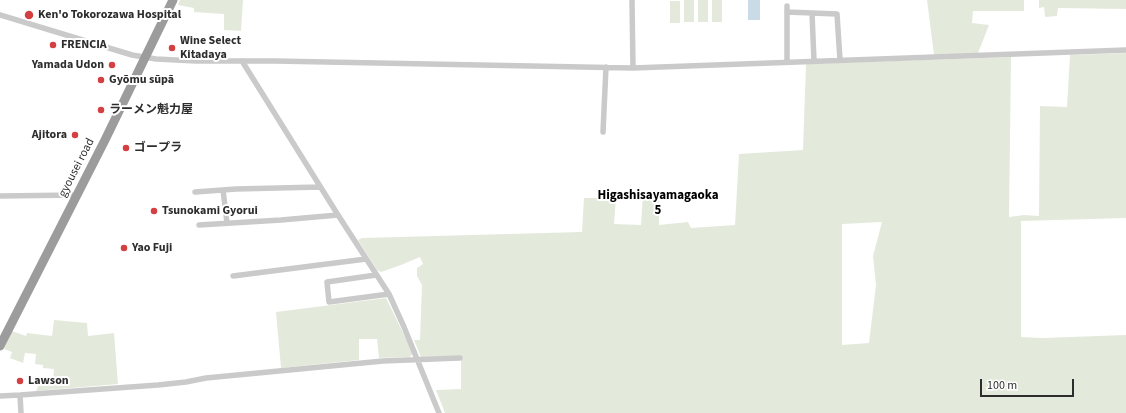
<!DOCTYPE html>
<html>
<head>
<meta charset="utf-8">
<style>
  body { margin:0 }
  #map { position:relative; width:1126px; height:413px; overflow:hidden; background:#fff; font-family:"Source Sans 3",sans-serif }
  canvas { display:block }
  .scale { position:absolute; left:980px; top:379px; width:94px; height:18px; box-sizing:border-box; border:2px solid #2d2d2d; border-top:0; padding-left:5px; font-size:12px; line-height:14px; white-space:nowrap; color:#2d2d2d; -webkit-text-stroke:3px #fff; paint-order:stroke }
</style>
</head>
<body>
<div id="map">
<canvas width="1126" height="413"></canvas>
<div class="scale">100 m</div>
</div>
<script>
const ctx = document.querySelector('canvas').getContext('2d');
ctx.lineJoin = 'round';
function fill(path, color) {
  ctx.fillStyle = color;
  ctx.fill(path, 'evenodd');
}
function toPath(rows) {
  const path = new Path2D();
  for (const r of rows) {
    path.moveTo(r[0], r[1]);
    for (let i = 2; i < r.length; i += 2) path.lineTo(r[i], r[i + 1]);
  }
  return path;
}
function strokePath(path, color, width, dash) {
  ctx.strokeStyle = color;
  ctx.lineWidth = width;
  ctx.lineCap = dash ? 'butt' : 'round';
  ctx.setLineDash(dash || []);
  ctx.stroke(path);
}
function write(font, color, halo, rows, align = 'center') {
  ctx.font = font + ' "Source Sans 3","Noto Sans JP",sans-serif';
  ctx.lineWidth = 4;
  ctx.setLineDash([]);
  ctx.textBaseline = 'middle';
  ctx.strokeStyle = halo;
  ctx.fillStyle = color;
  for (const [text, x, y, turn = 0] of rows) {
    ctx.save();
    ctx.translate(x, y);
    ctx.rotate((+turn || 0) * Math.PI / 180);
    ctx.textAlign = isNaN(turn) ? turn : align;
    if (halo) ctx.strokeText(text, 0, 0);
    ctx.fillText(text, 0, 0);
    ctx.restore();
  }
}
fill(toPath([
  [180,0,243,0,241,31,224,30,224,14,194,12,194,8,178,5],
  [684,0,694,0,694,22,684,22],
  [698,0,708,0,708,22,698,22],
  [712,0,722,0,722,22,712,22],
  [927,0,1024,0,1024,11,973,11,972,23,989,25,978,53,934,55],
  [1039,0,1126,0,1126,9,1058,8,1057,16,1045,17,1044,7,1039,8],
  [670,1,680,1,680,23,670,23],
  [1126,53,1126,218,1021,221,1021,337,1043,338,1126,335,1126,413,445,413,436,390,461,389,461,356,421,357,414,340,420,340,422,285,417,276,417,268,423,264,420,257,401,265,381,272,377,270,358,240,362,238,582,232,584,198,616,198,614,224,641,225,643,194,659,193,659,225,688,222,691,228,735,225,739,154,803,150,806,64,1011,57,1009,217,1024,215,1039,216,1040,106,1067,107,1070,55],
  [882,222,873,256,876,285,869,343,842,345,842,224],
  [386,298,413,353,410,357,379,358,377,339,359,339,359,360,281,368,276,312],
  [54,320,87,323,88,336,114,333,118,384,36,391,40,382,53,382,54,369,43,368,43,365,35,364,36,354,25,353,23,363,10,358,12,352,4,349,12,331,26,336,27,333,52,336]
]), '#e3eadc');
fill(toPath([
  [748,0,760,0,760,20,748,20]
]), '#cadbe8');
strokePath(toPath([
  [632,0,633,68],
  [787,12,837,14,840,60],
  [812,13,814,61],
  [0,15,132,55,156,59,196,61,275,61,633,68,1126,50],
  [242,61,338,215,389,294,404,327,439,413],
  [787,62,787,6],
  [603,132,606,67],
  [223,190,227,223],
  [195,192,236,189,320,187],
  [0,196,76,195],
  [199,225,281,220,338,215],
  [376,275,327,282,329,302,389,294],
  [233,276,366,259],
  [20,395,21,413],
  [0,396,20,395,158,385,186,382,206,378,383,361,460,358]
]), '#cacaca', 5.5);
strokePath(toPath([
  [0,346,105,140,173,0]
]), '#9c9c9c', 9);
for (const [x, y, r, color] of [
  [29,15,5,"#d44042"],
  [53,45,4,"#d44042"],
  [172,48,4,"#d44042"],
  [112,65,4,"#d44042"],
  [101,80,4,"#d44042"],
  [101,110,4,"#d44042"],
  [75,135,4,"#d44042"],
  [126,148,4,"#d44042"],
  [154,211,4,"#d44042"],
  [124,248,4,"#d44042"],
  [20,381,4,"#d44042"]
]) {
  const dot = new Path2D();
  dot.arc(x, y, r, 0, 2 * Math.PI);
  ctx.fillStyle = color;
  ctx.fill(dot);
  strokePath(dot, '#fff', 1.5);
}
write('bold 12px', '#2d2d2d', '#fff', [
  ["Ken'o Tokorozawa Hospital",38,15],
  ["Wine Select",180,41],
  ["Kitadaya",180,55],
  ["FRENCIA",61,45],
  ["Yamada Udon",104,65,"right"],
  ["Gyōmu sūpā",109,80],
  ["ラーメン魁力屋",109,110],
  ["Ajitora",67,135,"right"],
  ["ゴープラ",134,148],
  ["Tsunokami Gyorui",162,211],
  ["Yao Fuji",132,248],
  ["Lawson",28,381]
], 'left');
write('12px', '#2d2d2d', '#fff', [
  ["gyousei road",77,168,-63]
]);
write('bold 13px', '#000', '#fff', [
  ["Higashisayamagaoka",658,196],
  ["5",658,211]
]);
</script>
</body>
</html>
